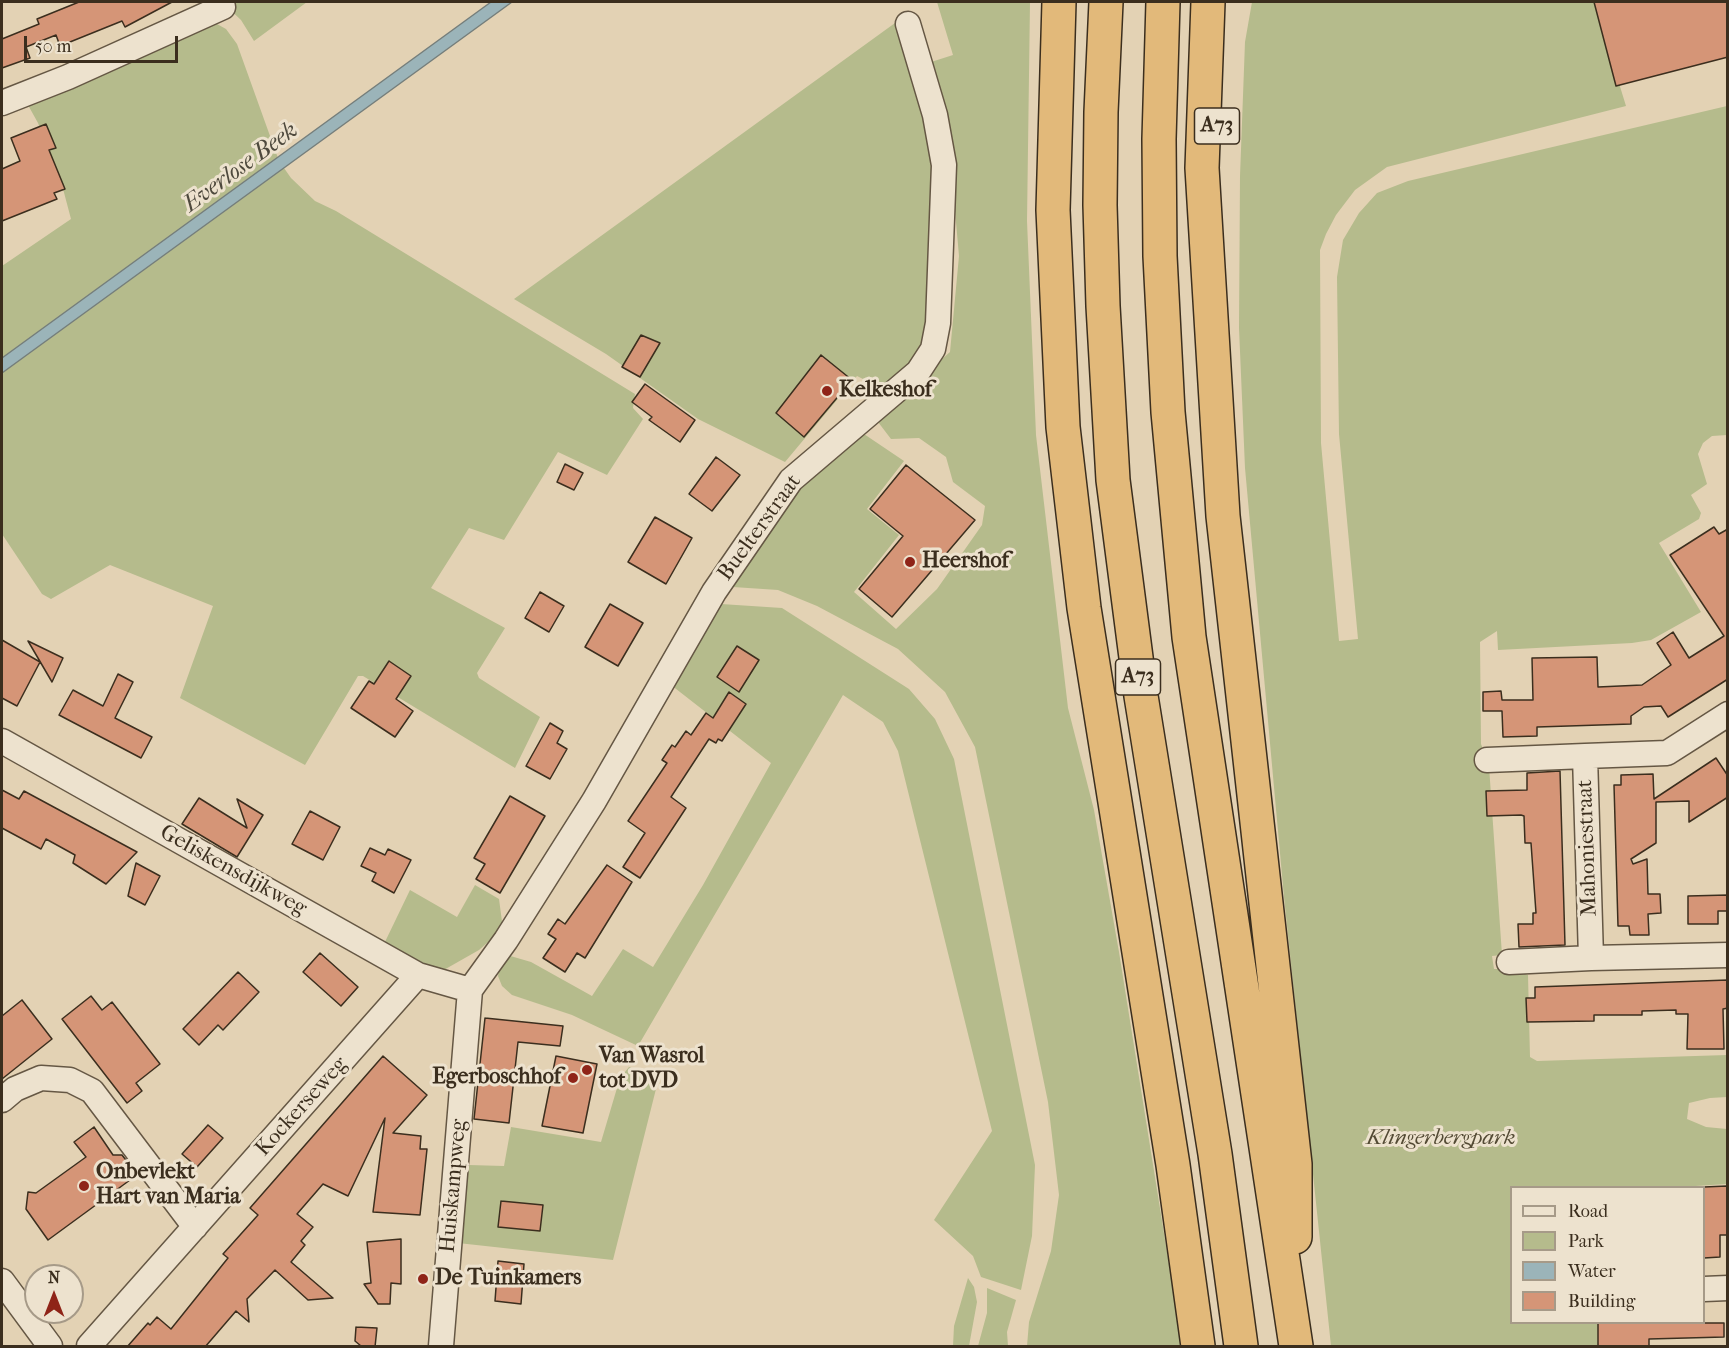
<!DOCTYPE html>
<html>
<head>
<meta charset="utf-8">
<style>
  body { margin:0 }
  #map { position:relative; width:1729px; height:1348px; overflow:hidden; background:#e3d2b4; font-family:"IM FELL French Canon",serif }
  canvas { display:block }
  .frame { position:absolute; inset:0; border:3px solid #3b2e1e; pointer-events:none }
  .legend { position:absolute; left:1510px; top:1186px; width:195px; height:138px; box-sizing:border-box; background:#ede2ce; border:2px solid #a69a88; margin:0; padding:8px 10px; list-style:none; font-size:18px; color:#3b2e1e }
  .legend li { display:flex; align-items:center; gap:12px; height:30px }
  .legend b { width:30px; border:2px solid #a69a88 }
  .north { position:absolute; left:24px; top:1264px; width:60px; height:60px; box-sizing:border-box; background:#ede2ce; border:2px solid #a69a88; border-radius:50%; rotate:0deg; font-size:16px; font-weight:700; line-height:24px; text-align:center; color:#3b2e1e }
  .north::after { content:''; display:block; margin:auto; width:21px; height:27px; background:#8f2418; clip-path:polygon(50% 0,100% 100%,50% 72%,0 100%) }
  .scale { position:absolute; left:24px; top:36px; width:154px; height:27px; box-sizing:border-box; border:3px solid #3b2e1e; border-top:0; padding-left:8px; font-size:18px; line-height:21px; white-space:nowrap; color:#3b2e1e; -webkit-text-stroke:4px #ede2ce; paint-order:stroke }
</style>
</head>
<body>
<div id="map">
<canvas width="1729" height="1348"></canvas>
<div class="frame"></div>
<ul class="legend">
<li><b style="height:8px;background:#ede2ce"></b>Road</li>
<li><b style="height:16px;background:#b5bb8c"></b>Park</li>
<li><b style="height:16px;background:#9bb4b9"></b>Water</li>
<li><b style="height:16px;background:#d59577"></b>Building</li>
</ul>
<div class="north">N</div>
<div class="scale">50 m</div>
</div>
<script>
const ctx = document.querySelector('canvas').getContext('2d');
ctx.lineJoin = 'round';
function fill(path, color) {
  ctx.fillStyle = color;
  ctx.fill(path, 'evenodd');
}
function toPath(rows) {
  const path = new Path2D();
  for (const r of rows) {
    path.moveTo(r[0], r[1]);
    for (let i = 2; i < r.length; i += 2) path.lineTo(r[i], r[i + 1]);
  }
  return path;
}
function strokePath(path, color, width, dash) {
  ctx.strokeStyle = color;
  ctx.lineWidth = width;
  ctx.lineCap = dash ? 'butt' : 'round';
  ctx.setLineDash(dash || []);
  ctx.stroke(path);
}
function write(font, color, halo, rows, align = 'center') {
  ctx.font = font + ' "IM FELL French Canon",serif';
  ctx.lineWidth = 6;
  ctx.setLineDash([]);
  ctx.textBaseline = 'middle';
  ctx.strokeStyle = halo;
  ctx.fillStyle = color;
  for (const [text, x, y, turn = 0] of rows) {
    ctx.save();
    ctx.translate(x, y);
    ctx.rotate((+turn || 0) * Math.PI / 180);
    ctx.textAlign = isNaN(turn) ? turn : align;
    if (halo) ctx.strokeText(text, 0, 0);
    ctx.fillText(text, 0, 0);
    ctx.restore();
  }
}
fill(toPath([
  [222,2,307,2,254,41,241,20],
  [937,2,1030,2,1027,221,1036,435,1068,708,1094,810,1119,952,1182,1346,1027,1346,1029,1322,1051,1251,1059,1195,1048,1102,975,747,945,692,898,649,817,606,778,590,733,587,794,493,861,432,904,461,867,509,899,535,854,592,896,629,937,589,982,525,985,506,953,482,946,457,919,438,891,439,875,418,950,352,959,256,947,121,928,63,953,55],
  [1252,2,1594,2,1626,106,1387,167,1355,190,1336,215,1326,234,1320,250,1321,443,1339,641,1358,639,1339,434,1337,277,1343,240,1359,213,1377,193,1408,181,1727,106,1727,435,1712,436,1703,443,1698,454,1707,484,1691,495,1701,513,1699,519,1659,543,1701,612,1651,640,1632,643,1498,650,1497,631,1480,642,1481,744,1489,766,1502,955,1492,956,1494,969,1511,969,1528,975,1530,1057,1537,1061,1727,1055,1727,1097,1710,1098,1689,1103,1687,1119,1706,1127,1727,1129,1727,1184,1664,1188,1512,1188,1512,1322,1600,1323,1601,1346,1331,1346,1284,897,1245,468,1239,328,1240,176,1245,42],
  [895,23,927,130,937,203,925,348,906,373,883,389,857,376,785,462,698,419,606,354,514,299],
  [217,24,226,29,237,44,279,161,291,178,315,201,336,211,635,394,633,408,643,419,607,475,558,452,504,540,469,528,431,588,505,628,477,673,479,678,540,717,515,768,363,676,358,676,305,765,180,698,213,606,110,565,51,599,42,594,2,534,2,266,71,219,62,185,38,123,28,105],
  [721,604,782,608,909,689,935,719,954,759,1035,1165,1032,1236,1021,1290,981,1277,973,1256,934,1220,992,1131,898,751,883,722,843,695,638,1046,572,1015,512,995,502,986,498,976,500,965,507,955,531,962,592,996,623,949,653,967,703,885,771,763,671,685],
  [475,885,499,899,503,929,479,950,442,971,430,970,383,946,410,890,457,917],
  [629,1067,659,1077,613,1260,458,1243,461,1191,469,1165,504,1166,511,1127,601,1142,620,1078],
  [968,1278,974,1287,977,1302,969,1346,953,1346,954,1326],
  [987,1288,1016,1300,1007,1332,1008,1346,978,1346,987,1313]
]), '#b5bb8c');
const water = toPath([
  [491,2,512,2,2,373,2,358,491,2]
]);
fill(water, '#9bb4b9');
strokePath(water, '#757e7b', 1.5);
const building = toPath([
  [79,2,172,2,125,27,122,21,60,46,56,35,26,47,30,58,2,68,2,39,39,24,37,19,79,2],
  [1594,2,1728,2,1728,57,1616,86,1594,2],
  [46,124,56,148,49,150,65,189,54,193,57,199,2,221,2,169,20,161,11,138,46,124],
  [641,335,660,343,640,377,622,367,641,335],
  [821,355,852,380,804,437,776,413,821,355],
  [645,384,695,420,680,442,649,420,652,417,632,402,645,384],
  [716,457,740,475,712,511,689,494,716,457],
  [565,464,583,473,574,490,557,482,565,464],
  [906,465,975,520,892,617,859,589,903,536,870,509,906,465],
  [655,517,692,538,666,584,628,562,655,517],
  [1714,527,1719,534,1728,529,1728,679,1668,717,1661,706,1644,707,1631,716,1631,724,1537,727,1537,736,1503,737,1502,711,1483,711,1483,692,1501,691,1502,700,1533,700,1532,658,1597,657,1598,687,1642,685,1671,665,1657,643,1673,632,1689,658,1724,636,1670,555,1714,527],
  [540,592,564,606,549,632,525,618,540,592],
  [610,604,643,623,618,666,585,647,610,604],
  [2,640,40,662,17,706,2,698,2,640],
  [28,641,63,658,52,682,28,641],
  [737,646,759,660,739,692,717,677,737,646],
  [389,661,411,676,396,699,413,711,395,737,351,708,369,681,374,684,389,661],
  [118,674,133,682,115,718,152,737,141,758,59,715,73,690,103,706,118,674],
  [729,692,746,704,722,741,718,739,716,743,709,739,671,797,686,808,640,878,623,867,645,833,628,821,667,763,662,760,672,745,675,747,686,731,691,735,706,713,713,718,729,692],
  [550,723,563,731,557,743,567,749,550,779,526,766,550,723],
  [1716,758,1728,776,1728,797,1689,822,1689,801,1656,802,1656,843,1631,859,1633,864,1647,859,1648,894,1660,894,1661,913,1648,914,1649,935,1630,935,1629,926,1618,926,1614,785,1621,785,1621,775,1653,774,1654,799,1716,758],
  [1560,771,1565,945,1519,947,1518,924,1533,924,1533,913,1536,913,1531,843,1525,843,1524,816,1521,815,1487,816,1486,791,1527,790,1527,773,1560,771],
  [2,790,19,799,24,791,137,852,106,884,73,863,75,855,46,839,41,849,2,828,2,790],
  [510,796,545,816,500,893,476,879,485,864,474,858,510,796],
  [199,798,247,828,237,799,263,815,237,857,182,824,199,798],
  [310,811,340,827,323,860,292,844,310,811],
  [370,848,385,855,388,849,411,860,394,893,372,881,376,873,361,866,370,848],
  [136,863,160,876,145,905,128,896,136,863],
  [607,865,632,882,585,958,577,953,565,972,543,958,556,939,548,934,558,919,565,924,607,865],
  [1728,895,1728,911,1718,911,1718,924,1688,924,1688,896,1728,895],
  [320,953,358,987,341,1006,303,972,320,953],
  [238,972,259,992,223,1030,218,1025,199,1045,183,1029,238,972],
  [1728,980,1728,1008,1723,1009,1724,1049,1687,1049,1688,1014,1676,1014,1676,1010,1642,1011,1642,1015,1594,1015,1594,1021,1527,1022,1526,998,1535,998,1535,987,1728,980],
  [91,996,102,1010,112,1002,160,1064,136,1083,142,1091,127,1103,62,1019,91,996],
  [22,1000,52,1039,2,1079,2,1016,22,1000],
  [485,1018,563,1026,560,1046,518,1042,509,1123,474,1119,485,1018],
  [383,1056,427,1095,393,1133,421,1136,420,1149,427,1149,420,1215,373,1212,385,1118,348,1196,323,1184,297,1214,313,1227,301,1241,305,1245,291,1262,333,1298,308,1300,275,1270,247,1299,249,1322,236,1311,205,1347,127,1347,148,1323,150,1325,157,1317,171,1329,228,1258,223,1254,258,1215,250,1208,383,1056],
  [556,1056,597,1064,583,1133,542,1126,556,1056],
  [208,1125,223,1138,197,1167,182,1154,208,1125],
  [94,1127,113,1155,122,1155,129,1164,126,1174,130,1180,48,1240,26,1209,28,1192,36,1193,86,1157,74,1142,94,1127],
  [1727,1186,1728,1235,1720,1235,1720,1257,1704,1258,1704,1187,1727,1186],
  [501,1201,543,1205,540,1231,498,1227,501,1201],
  [401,1239,401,1284,391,1283,390,1304,378,1304,364,1284,371,1283,367,1242,401,1239],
  [498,1261,524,1264,521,1304,495,1301,498,1261],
  [1598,1323,1724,1323,1724,1337,1649,1339,1649,1347,1598,1347,1598,1323],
  [356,1327,377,1328,375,1347,361,1346,355,1341,356,1327]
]);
fill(building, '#d59577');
strokePath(building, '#3b2e1e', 1.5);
const minor = toPath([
  [2,103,68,77,223,7],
  [1728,714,1667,753,1585,756,1591,958,1728,955],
  [2,741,418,975,470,990],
  [1487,760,1585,756],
  [1509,962,1591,958],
  [470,990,506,940,594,801,714,592,791,480,918,372,933,349,938,323,944,165,935,115,908,24],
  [2,1100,15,1089,41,1078,70,1080,92,1091,195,1227],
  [2,1281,50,1346],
  [1704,1289,1728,1288],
  [89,1346,418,975],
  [441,1346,470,990]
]);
const highway = toPath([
  [1059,2,1053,210,1063,427,1084,608,1173,1165,1198,1346],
  [1106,2,1101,112,1100,205,1103,306,1113,480,1141,696,1215,1154,1241,1346],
  [1163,2,1159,139,1160,256,1168,412,1189,637,1296,1346],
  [1208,2,1202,168,1223,516,1295,1164,1295,1237]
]);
strokePath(minor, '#655744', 27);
strokePath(highway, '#3b2e1e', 36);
strokePath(minor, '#ede2ce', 24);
strokePath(highway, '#e2b97a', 33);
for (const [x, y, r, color] of [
  [827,391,6,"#8f2418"],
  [910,562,6,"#8f2418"],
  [587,1070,6,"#8f2418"],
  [573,1078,6,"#8f2418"],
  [84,1186,6,"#8f2418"],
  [423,1279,6,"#8f2418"]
]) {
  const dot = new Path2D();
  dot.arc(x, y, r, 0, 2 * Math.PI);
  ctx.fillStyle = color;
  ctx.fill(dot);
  strokePath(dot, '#ede2ce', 2);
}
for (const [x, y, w] of [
  [1217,126,45],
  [1138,677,45]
]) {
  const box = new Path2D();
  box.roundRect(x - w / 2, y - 18, w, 36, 4.5);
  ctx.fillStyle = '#ede2ce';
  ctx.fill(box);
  strokePath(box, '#3b2e1e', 1.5);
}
write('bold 21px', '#3b2e1e', null, [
  ["A73",1217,126],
  ["A73",1138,677]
]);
write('bold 22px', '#3b2e1e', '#ede2ce', [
  ["Kelkeshof",839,391],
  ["Heershof",922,562],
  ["Van Wasrol",599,1057],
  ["tot DVD",599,1082],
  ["Egerboschhof",561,1078,"right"],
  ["Onbevlekt",96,1173],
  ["Hart van Maria",96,1198],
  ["De Tuinkamers",435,1279]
], 'left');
write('22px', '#3b2e1e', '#ede2ce', [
  ["Buelterstraat",760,528,-54],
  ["Mahoniestraat",1588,848,-92],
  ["Geliskensdijkweg",233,871,29],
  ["Kockerseweg",302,1107,-48],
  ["Huiskampweg",454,1186,-85]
]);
write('italic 22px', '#534a34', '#ede2ce', [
  ["Klingerbergpark",1441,1139]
]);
write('italic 24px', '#4e493d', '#ede2ce', [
  ["Everlose Beek",241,168,-36]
]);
</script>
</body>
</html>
